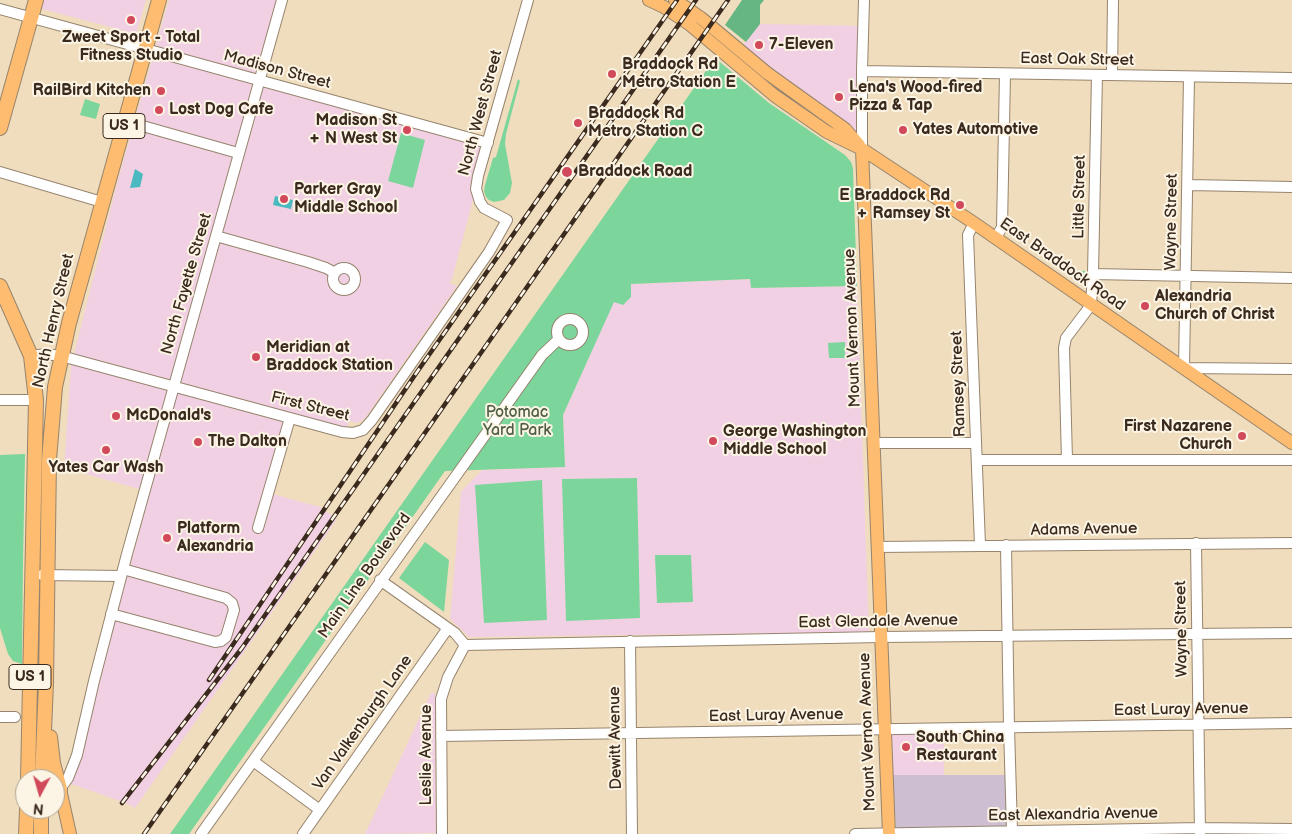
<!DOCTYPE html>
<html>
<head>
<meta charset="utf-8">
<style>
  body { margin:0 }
  #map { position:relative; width:1292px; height:834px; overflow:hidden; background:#f0ddbd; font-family:"Balsamiq Sans",sans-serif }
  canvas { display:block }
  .north { position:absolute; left:15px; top:769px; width:50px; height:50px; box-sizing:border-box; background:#fcf5e5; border:1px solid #afa495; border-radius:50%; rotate:186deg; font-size:14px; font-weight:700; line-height:20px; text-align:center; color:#3b2a1e }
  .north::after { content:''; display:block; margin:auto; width:18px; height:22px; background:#d1495b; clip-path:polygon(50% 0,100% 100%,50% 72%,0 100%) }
</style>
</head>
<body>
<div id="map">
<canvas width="1292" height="834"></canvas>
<div class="north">N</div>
</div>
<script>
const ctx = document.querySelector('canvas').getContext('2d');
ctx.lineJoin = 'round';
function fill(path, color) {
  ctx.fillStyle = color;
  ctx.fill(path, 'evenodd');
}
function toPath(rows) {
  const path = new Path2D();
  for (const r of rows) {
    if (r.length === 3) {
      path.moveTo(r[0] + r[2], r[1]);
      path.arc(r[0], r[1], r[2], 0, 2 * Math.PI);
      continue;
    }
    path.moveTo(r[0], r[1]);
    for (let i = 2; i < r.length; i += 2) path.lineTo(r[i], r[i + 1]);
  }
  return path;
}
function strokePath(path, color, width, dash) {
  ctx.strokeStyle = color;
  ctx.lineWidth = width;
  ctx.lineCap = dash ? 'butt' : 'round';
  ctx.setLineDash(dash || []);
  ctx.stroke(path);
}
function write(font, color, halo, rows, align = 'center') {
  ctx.font = font + ' "Balsamiq Sans",sans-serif';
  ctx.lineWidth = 4;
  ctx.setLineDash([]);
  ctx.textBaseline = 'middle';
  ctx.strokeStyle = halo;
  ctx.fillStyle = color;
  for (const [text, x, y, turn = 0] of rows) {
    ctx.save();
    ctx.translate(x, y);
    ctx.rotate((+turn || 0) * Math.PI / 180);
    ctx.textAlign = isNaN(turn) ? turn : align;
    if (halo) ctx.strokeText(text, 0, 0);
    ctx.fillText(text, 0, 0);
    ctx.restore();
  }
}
fill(toPath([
  [37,0,146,0,136,34,35,7],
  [169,0,282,0,259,81,488,144,452,279,449,283,457,286,366,417,358,423,349,421,346,432,290,418,269,493,320,507,337,519,135,808,126,803,71,784,150,492,64,468,71,366,118,180],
  [760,24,868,26,868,141,740,49],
  [751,279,751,288,857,286,869,632,469,637,450,619,461,492,482,470,565,467,563,415,614,301,631,284],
  [431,693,435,693,436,833,365,834],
  [944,734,944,775,893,775,892,735]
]), '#f1d0e3');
fill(toPath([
  [893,775,1006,775,1006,827,896,829]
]), '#cebed1');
fill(toPath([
  [715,58,769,103,845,155,851,162,853,168,857,286,751,288,750,279,631,284,631,297,623,305,614,302,563,415,565,467,445,471,189,834,170,834],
  [518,79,520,81,506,134,505,144,512,183,510,193,504,200,494,202,489,200,486,197,484,191,485,185,493,158,496,157],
  [85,99,100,104,96,119,80,115],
  [401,133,425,140,413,188,388,181],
  [1061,269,1085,271,1084,280,1082,282,1078,282],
  [845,342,845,358,829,358,828,343],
  [25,454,23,564,22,664,13,661,8,654,0,628,0,455],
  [637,478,640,618,566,621,562,479],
  [542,480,547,620,484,623,475,485],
  [425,542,449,560,444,612,399,578],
  [655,555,691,555,693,602,657,603]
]), '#7cd59b');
fill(toPath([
  [742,0,764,0,760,5,760,24,746,42,725,25]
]), '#65b683');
fill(toPath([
  [135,169,143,174,140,187,130,188],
  [275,196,293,200,291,209,273,205]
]), '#4ab9c0');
const minor = toPath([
  [0,9,488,143],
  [862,71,1292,78],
  [1112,75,1113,0],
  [1189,77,1184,368,1292,369],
  [125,121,238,153],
  [862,149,862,71,864,0],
  [0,172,102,202],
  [1188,185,1292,187],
  [974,223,968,235,980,545],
  [216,236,308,262,326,268,335,273],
  [996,238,1002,227,1005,74],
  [344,279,11],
  [1093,274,1292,278],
  [570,332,13],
  [31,356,46,354,61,356,342,432,353,433,363,430,372,420,489,252,507,220,484,208,480,202,476,189,478,176,528,0],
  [0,400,36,400],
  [874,443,976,443],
  [977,460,1292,460],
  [1067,460,1064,348,1066,338,1091,305,1093,274,1097,75],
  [258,528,290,418],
  [1196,543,1200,833],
  [1006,545,1009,727,1012,830],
  [877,547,1292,543],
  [42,575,121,576],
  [380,580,455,633,465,645],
  [111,614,215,642,221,641,226,637,234,610,232,603,226,598,123,569],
  [630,641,632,834],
  [0,717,15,717],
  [441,736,1292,723],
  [253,761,320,810],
  [60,789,68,778,77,755,94,681,127,554,282,0],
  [201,834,542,355,559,339],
  [303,834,448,628],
  [442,834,441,699,448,677,465,645,881,637,1292,633],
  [855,834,1200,828,1292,829]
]);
const major = toPath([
  [649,0,664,7,689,24,775,96,827,132,862,149,974,223,1292,443],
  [675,0,701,18,767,73,845,129,859,145],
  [862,149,889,834],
  [60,789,70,834]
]);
const highway = toPath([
  [0,128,36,0],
  [0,286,31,356,36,400,28,779],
  [50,737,53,763,60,789],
  [42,779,46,683,49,460,55,387,69,323,159,0],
  [26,834,27,809],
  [41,834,41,809]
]);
strokePath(minor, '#96846e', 12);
strokePath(major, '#96846e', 14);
strokePath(highway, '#96846e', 16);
strokePath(minor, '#fff', 10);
strokePath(major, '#fdbc6f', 12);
strokePath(highway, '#fdbc6f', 14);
const rail = toPath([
  [209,680,417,372,677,0],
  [122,803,242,648,696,0],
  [144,834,728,0]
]);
strokePath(rail, '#3b2a1e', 4.5);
strokePath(rail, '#fcf5e5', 2.5, [8]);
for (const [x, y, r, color] of [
  [131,20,5,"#d1495b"],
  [759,45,5,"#d1495b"],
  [612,74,5,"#d1495b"],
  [161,91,5,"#d1495b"],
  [839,97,5,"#d1495b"],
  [159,110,5,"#d1495b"],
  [578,123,5,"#d1495b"],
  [407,130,5,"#d1495b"],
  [903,130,5,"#d1495b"],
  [567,172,6,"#d1495b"],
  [284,199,5,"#d1495b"],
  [960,205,5,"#d1495b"],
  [1145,306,5,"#d1495b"],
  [256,357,5,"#d1495b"],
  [116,416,5,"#d1495b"],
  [1242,436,5,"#d1495b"],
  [713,441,5,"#d1495b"],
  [198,442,5,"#d1495b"],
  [106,450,5,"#d1495b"],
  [167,538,5,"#d1495b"],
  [906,747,5,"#d1495b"]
]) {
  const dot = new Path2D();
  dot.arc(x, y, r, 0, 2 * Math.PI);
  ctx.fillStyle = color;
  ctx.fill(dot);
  strokePath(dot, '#fcf5e5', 2);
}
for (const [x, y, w] of [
  [124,126,42],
  [30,677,42]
]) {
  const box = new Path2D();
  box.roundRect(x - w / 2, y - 12.5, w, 25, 4);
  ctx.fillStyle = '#fcf5e5';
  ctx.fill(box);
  strokePath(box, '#3b2a1e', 1);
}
write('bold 15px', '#3b2a1e', null, [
  ["US 1",124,126],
  ["US 1",30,677]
]);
write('bold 16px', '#3b2a1e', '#fcf5e5', [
  ["Zweet Sport - Total",131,38,"center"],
  ["Fitness Studio",131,56,"center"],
  ["7-Eleven",769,45],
  ["Braddock Rd",622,65],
  ["Metro Station E",622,83],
  ["Lena's Wood-fired",849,88],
  ["Pizza & Tap",849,106],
  ["RailBird Kitchen",151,91,"right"],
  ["Lost Dog Cafe",169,110],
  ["Braddock Rd",588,114],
  ["Metro Station C",588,132],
  ["Madison St",397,121,"right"],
  ["+ N West St",397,139,"right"],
  ["Yates Automotive",913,130],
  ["Braddock Road",578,172],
  ["Parker Gray",294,190],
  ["Middle School",294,208],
  ["E Braddock Rd",950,196,"right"],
  ["+ Ramsey St",950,214,"right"],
  ["Alexandria",1155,297],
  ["Church of Christ",1155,315],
  ["Meridian at",266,348],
  ["Braddock Station",266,366],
  ["McDonald's",126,416],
  ["First Nazarene",1232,427,"right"],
  ["Church",1232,445,"right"],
  ["George Washington",723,432],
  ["Middle School",723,450],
  ["The Dalton",208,442],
  ["Yates Car Wash",106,468,"center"],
  ["Platform",177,529],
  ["Alexandria",177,547],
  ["South China",916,738],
  ["Restaurant",916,756]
], 'left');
write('16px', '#3b2a1e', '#fcf5e5', [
  ["East Oak Street",1077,60,1],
  ["Madison Street",277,70,15],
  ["North West Street",481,113,-75],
  ["Little Street",1080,197,-89],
  ["Wayne Street",1172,222,-89],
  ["East Braddock Road",1062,265,35],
  ["North Fayette Street",187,284,-74],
  ["North Henry Street",54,321,-77],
  ["Mount Vernon Avenue",853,328,-92],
  ["Ramsey Street",959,384,-92],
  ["First Street",310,407,14],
  ["Adams Avenue",1084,530,-1],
  ["Main Line Boulevard",365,576,-55],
  ["East Glendale Avenue",878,622,-1],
  ["Wayne Street",1182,629,-91],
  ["East Luray Avenue",1181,710,-1],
  ["East Luray Avenue",776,716,-1],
  ["Van Valkenburgh Lane",363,723,-55],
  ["Mount Vernon Avenue",868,732,-92],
  ["Dewitt Avenue",616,738,-91],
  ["Leslie Avenue",427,755,-90],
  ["East Alexandria Avenue",1073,815,-1]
]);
write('16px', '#4e5d44', '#fcf5e5', [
  ["Potomac",517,413],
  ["Yard Park",517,431]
]);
</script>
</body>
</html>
